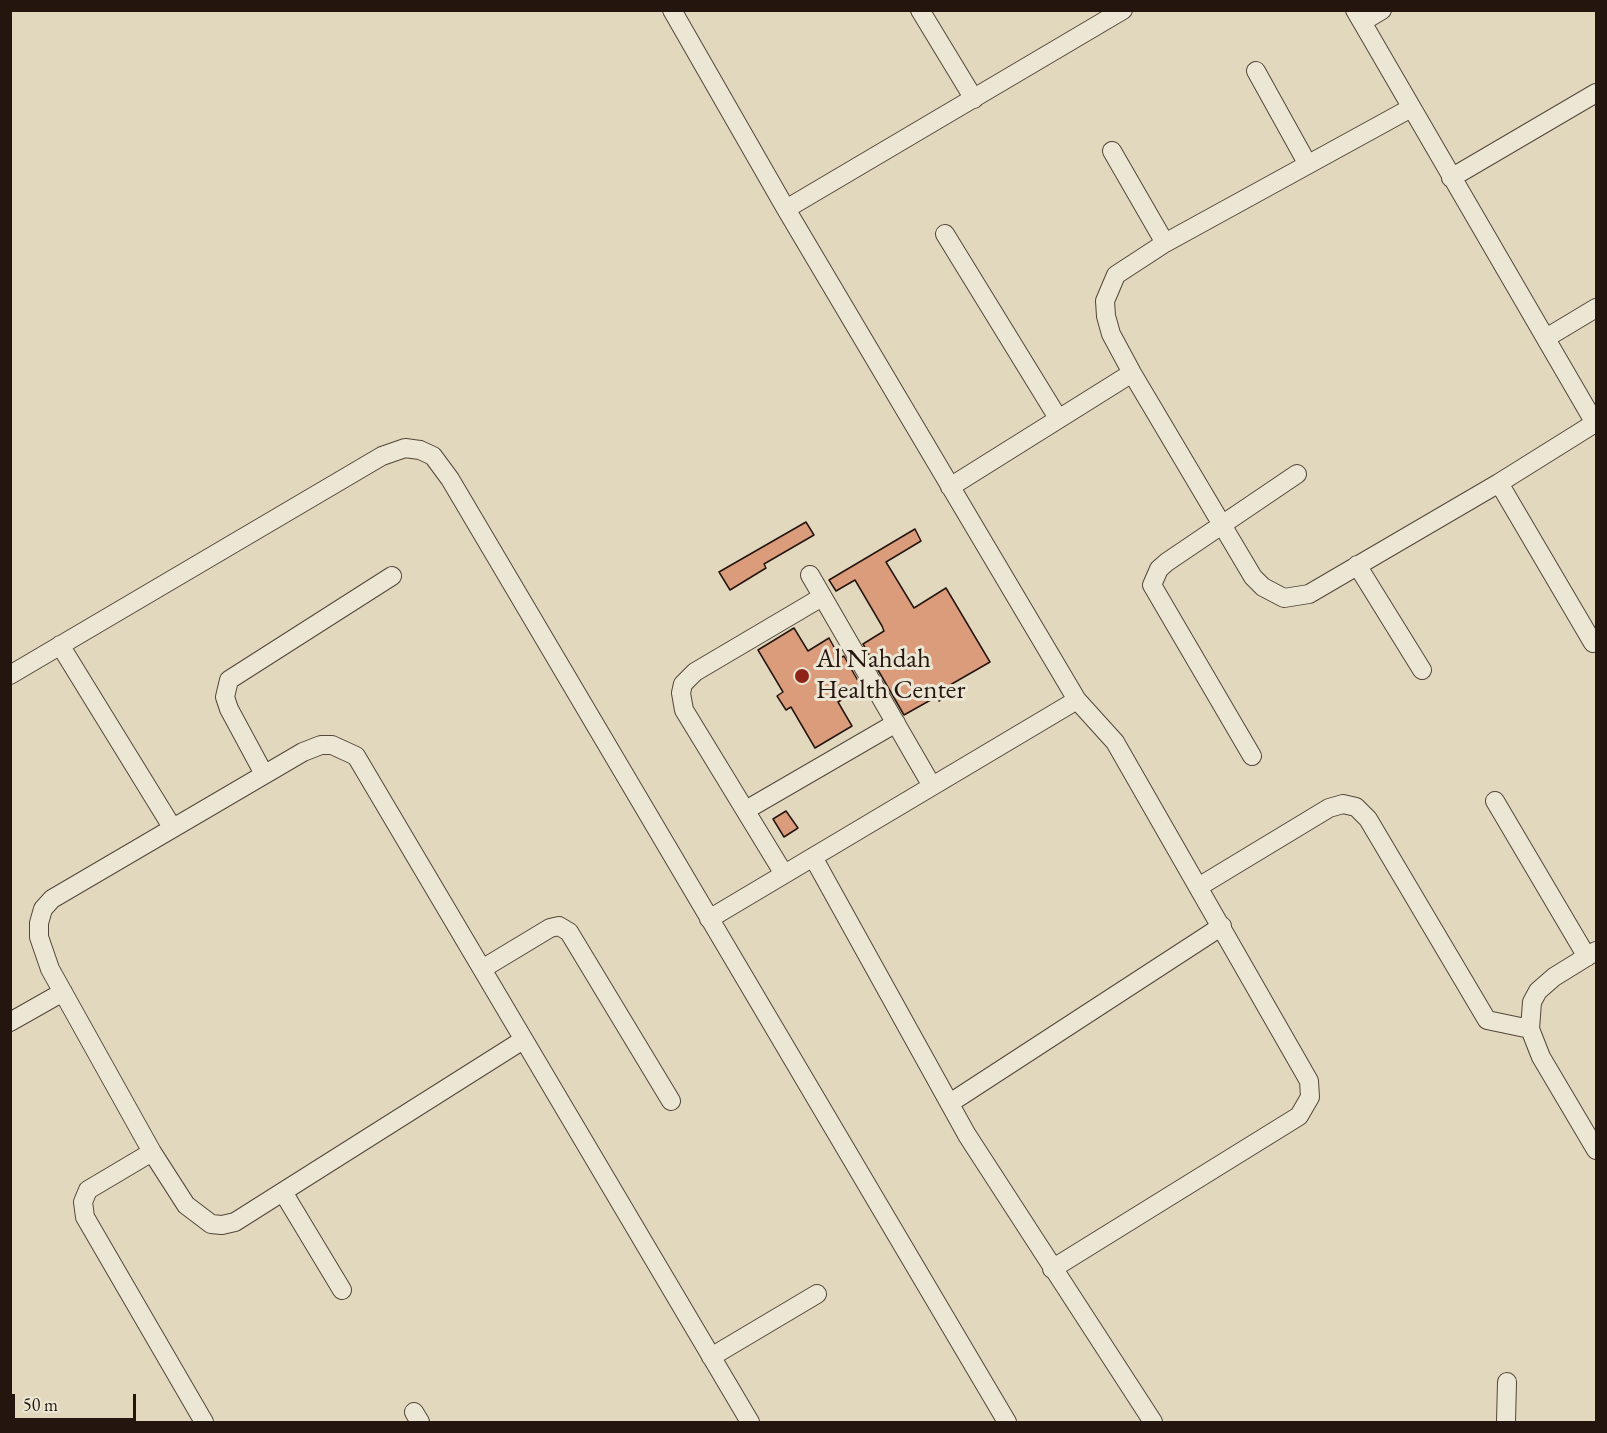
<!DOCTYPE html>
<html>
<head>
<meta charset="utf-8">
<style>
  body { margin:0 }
  #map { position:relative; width:1607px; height:1433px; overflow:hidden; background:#e1d8bd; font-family:"EB Garamond",serif }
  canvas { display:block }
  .frame { position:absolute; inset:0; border:12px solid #25150f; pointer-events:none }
  .scale { position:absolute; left:12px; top:1394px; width:124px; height:27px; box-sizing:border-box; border:3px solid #25150f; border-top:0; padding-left:8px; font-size:18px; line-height:21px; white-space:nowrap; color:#25150f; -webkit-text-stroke:4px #ece6d4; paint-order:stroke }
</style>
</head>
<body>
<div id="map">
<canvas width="1607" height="1433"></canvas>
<div class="frame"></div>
<div class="scale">50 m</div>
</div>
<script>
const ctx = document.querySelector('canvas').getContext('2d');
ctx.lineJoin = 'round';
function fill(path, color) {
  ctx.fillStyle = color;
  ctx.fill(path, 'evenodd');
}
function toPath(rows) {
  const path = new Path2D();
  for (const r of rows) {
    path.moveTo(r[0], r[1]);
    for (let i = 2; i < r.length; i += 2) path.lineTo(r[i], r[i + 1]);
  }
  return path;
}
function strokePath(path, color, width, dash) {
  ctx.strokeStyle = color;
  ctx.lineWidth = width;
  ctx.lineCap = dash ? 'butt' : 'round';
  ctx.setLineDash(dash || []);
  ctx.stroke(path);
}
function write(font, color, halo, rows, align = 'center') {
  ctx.font = font + ' "EB Garamond",serif';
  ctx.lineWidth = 6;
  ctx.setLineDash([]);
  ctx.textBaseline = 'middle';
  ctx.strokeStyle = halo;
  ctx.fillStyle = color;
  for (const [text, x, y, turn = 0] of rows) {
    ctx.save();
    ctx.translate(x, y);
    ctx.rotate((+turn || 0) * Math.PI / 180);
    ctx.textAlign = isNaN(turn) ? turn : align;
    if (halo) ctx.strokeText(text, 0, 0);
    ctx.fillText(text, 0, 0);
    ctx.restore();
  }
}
const building = toPath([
  [806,522,814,535,764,564,766,568,730,590,719,572,806,522],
  [915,529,921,541,886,562,914,608,946,588,990,662,950,685,954,692,939,701,936,697,904,715,863,644,884,631,882,626,855,580,836,591,829,580,915,529],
  [794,628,808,651,829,638,840,658,844,656,862,688,838,702,852,726,815,748,791,707,786,710,777,696,783,692,758,650,794,628],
  [786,811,798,828,784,837,773,819,786,811]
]);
fill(building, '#da9c7b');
strokePath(building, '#25150f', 1.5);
const minor = toPath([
  [672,10,786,209,1077,700,1115,742,1309,1081,1310,1097,1299,1116,1052,1269],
  [920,10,974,99],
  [1355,10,1596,425],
  [1362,22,1382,10],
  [1256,71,1307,163],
  [1411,108,1165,243,1116,275,1105,301,1106,316,1111,334,1132,373,1253,577,1263,587,1284,598,1309,594,1499,483,1595,423],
  [1112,151,1165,243],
  [1451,178,1596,93],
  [786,209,1123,10],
  [945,234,1058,418],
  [1546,338,1596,308],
  [1499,483,1593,643],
  [950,487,1132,373],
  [1357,565,1422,670],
  [810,575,932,786],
  [60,645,172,827],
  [10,675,382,456,405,448,420,450,433,456,450,479,1007,1422],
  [1252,756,1152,585,1159,569,1167,562,1297,474],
  [264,774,229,709,225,697,229,680,392,576],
  [1495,801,1587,957],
  [746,810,896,723],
  [813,857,967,1135,1153,1422],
  [784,874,684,710,681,693,683,684,695,672,822,597],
  [1200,886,1329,808,1343,804,1356,807,1368,819,1487,1020,1530,1029],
  [709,919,1077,700],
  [1596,951,1554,977,1538,991,1532,1002,1530,1029,1541,1057,1596,1150],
  [482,969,550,928,559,926,569,932,671,1101],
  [10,1022,63,992],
  [523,1040,235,1222,222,1225,211,1224,186,1205,152,1152,50,969,39,937,39,923,43,909,52,899,303,752,321,745,332,745,356,756,750,1422],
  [950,1103,1222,926],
  [152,1152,88,1190,83,1202,85,1217,204,1422],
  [283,1192,342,1290],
  [711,1357,817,1294],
  [414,1412,420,1422],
  [1506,1422,1507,1382]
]);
strokePath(minor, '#54463a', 20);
strokePath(minor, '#ece6d4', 18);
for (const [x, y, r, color] of [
  [802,676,8,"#8f2418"]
]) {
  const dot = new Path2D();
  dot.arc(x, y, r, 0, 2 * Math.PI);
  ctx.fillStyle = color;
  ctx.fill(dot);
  strokePath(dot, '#ece6d4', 2);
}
write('27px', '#25150f', '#ece6d4', [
  ["Al Nahdah",816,660],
  ["Health Center",816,691]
], 'left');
</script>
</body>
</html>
